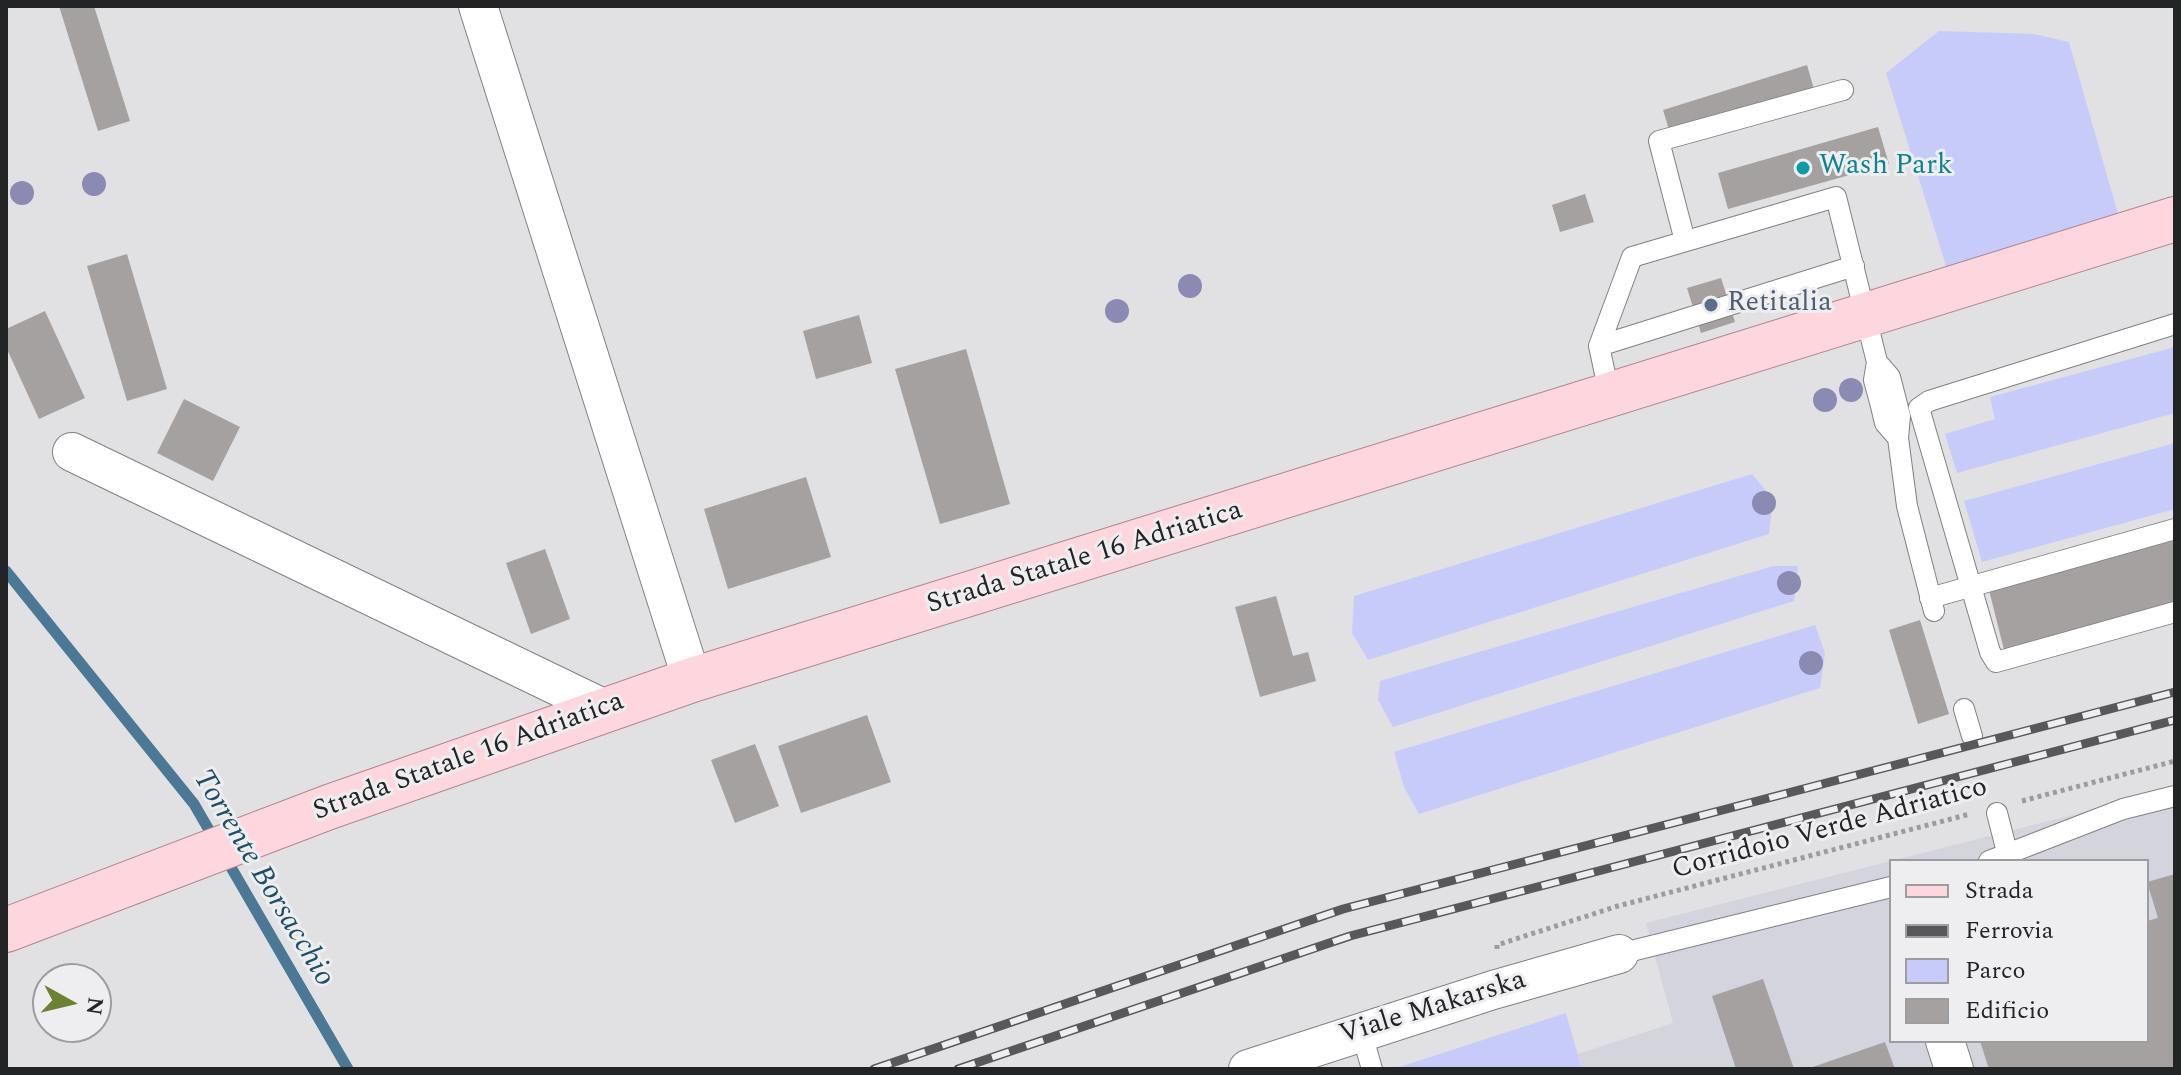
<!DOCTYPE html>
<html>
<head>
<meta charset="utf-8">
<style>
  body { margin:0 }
  #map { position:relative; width:2181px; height:1075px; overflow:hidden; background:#e1e1e4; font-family:Spectral,serif }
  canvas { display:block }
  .frame { position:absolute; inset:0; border:8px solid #232425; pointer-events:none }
  .legend { position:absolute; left:1889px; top:859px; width:260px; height:184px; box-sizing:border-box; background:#eeeef1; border:2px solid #9d9d9f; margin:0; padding:10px 14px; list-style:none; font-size:24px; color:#232425 }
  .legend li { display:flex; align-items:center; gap:16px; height:40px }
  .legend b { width:40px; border:2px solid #9d9d9f }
  .north { position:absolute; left:32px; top:963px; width:80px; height:80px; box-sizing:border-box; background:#eeeef1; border:2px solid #9d9d9f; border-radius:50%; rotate:98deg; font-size:22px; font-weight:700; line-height:32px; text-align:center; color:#232425 }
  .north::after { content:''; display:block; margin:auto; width:28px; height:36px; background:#6c8233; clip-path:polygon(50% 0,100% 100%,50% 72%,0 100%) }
</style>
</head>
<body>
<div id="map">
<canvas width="2181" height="1075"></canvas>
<div class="frame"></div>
<ul class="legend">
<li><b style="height:10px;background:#fed7de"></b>Strada</li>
<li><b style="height:10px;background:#58585a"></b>Ferrovia</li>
<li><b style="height:22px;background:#c7cbfa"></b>Parco</li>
<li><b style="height:22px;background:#a4a1a0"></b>Edificio</li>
</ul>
<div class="north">N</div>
</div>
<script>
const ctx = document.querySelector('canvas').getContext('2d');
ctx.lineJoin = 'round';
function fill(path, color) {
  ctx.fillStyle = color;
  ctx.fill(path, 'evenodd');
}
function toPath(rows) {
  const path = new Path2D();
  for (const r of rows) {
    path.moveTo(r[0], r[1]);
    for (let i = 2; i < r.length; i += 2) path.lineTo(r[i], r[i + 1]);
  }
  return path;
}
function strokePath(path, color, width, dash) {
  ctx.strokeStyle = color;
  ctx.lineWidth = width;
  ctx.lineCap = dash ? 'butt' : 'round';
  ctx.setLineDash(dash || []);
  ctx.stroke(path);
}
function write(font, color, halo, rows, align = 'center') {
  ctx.font = font + ' Spectral,serif';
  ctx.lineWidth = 6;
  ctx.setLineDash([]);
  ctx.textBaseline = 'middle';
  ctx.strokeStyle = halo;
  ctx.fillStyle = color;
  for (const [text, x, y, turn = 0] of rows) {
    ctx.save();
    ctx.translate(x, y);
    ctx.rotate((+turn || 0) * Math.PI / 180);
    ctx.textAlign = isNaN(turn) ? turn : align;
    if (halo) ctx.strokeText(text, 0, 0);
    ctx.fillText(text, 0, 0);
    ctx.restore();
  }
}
fill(toPath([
  [2175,789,2175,1069,1582,1069,1578,1054,1673,1023,1646,923],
  [1891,861,2147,861,2147,1041,1891,1041]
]), '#d3d4de');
fill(toPath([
  [1939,31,2034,34,2069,42,2122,228,1950,279,1886,73],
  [2175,347,2175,413,1957,473,1945,434,1995,419,1990,397],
  [2175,443,2175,509,1982,562,1964,501],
  [1752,474,1773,499,1769,534,1368,660,1352,633,1354,596],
  [1773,566,1798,566,1794,601,1393,727,1378,700,1380,681],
  [1815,625,1825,653,1820,688,1419,814,1404,787,1394,752],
  [1566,1013,1582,1069,1393,1069]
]), '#c7cbfa');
strokePath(toPath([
  [6,571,194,804,216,842],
  [225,857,348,1069]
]), '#4b7894', 11);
fill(toPath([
  [59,6,94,6,130,121,98,131],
  [1807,65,1814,89,1670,133,1663,110],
  [1878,127,1889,164,1728,209,1718,173],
  [1585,194,1594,222,1560,232,1552,205],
  [127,254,167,389,127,401,87,266],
  [1721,278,1735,322,1701,333,1687,288],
  [45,311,85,398,39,419,6,347,6,329],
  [859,315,872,363,816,379,803,331],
  [966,349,1010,504,940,524,895,369],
  [184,399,240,427,213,481,157,453],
  [806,477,831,557,728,589,704,509],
  [2175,536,2175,608,2005,654,1989,590],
  [545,549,570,619,531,634,506,563],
  [1276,596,1293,656,1308,652,1316,681,1260,697,1235,607],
  [1920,620,1949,714,1918,724,1889,630],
  [867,715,891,782,801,813,778,746],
  [755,744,779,806,735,823,711,760],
  [2175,874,2175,1069,1989,1069,1980,1041,2147,1041,2147,921,2158,918,2147,882],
  [1763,979,1794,1069,1736,1069,1712,996],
  [1885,1042,1895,1069,1807,1069]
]), '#a4a1a0');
const service = toPath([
  [1685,241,1659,141,1843,90],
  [2175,324,1929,401,1919,408,1990,652,1996,662,2175,612],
  [1599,346,1854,266],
  [1877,362,1890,377,1900,416,1898,438,1907,506,1934,611],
  [1610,397,1599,346,1632,257,1836,197,1877,362,1874,380,1880,402,1885,423,1898,438],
  [1930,598,2175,529],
  [1964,709,1972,736],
  [1997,813,2008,856],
  [1989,861,2123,809,2175,796],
  [1619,954,1891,887],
  [1361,1031,1372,1069]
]);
const minor = toPath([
  [478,6,692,680],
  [72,452,605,709],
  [1945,1041,1954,1069],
  [1248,1069,1493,990,1619,954]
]);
const primary = toPath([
  [6,930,329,807,692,680,2175,219]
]);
strokePath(service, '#818184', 22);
strokePath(minor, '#818184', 40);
strokePath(primary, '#b1878f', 46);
strokePath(toPath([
  [2022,801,2175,761],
  [1497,949,1497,945,1618,906,1970,814]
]), '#9c9c9e', 5, [4, 4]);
strokePath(service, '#fff', 20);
strokePath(minor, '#fff', 38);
strokePath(primary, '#fed7de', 44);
const rail = toPath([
  [874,1069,1343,909,2175,692],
  [958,1069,1350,936,2175,720]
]);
strokePath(rail, '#58585a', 9);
strokePath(rail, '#eeeef1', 6, [18]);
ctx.fillStyle = '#8b8ab3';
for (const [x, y] of [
  [94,184],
  [22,193],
  [1190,286],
  [1117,311],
  [1851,390],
  [1825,400],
  [1764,503],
  [1789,583],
  [1811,663]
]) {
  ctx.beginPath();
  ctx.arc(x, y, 12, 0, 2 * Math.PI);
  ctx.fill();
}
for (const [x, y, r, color] of [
  [1803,168,8,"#0f9aa8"],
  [1711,305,8,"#5c6f8a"]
]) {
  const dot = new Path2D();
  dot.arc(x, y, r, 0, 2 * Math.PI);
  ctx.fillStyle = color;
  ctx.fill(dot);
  strokePath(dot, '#eeeef1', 3);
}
write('28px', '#0d838f', '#eeeef1', [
  ["Wash Park",1819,168]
], 'left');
write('28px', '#4e5e75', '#eeeef1', [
  ["Retitalia",1727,305]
], 'left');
write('28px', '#232425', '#eeeef1', [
  ["Strada Statale 16 Adriatica",1085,559,-17],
  ["Strada Statale 16 Adriatica",469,758,-20],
  ["Corridoio Verde Adriatico",1830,830,-15],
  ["Viale Makarska",1433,1009,-17]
]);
write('italic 30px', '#1d4f6b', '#eeeef1', [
  ["Torrente Borsacchio",262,879,59]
]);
</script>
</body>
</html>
